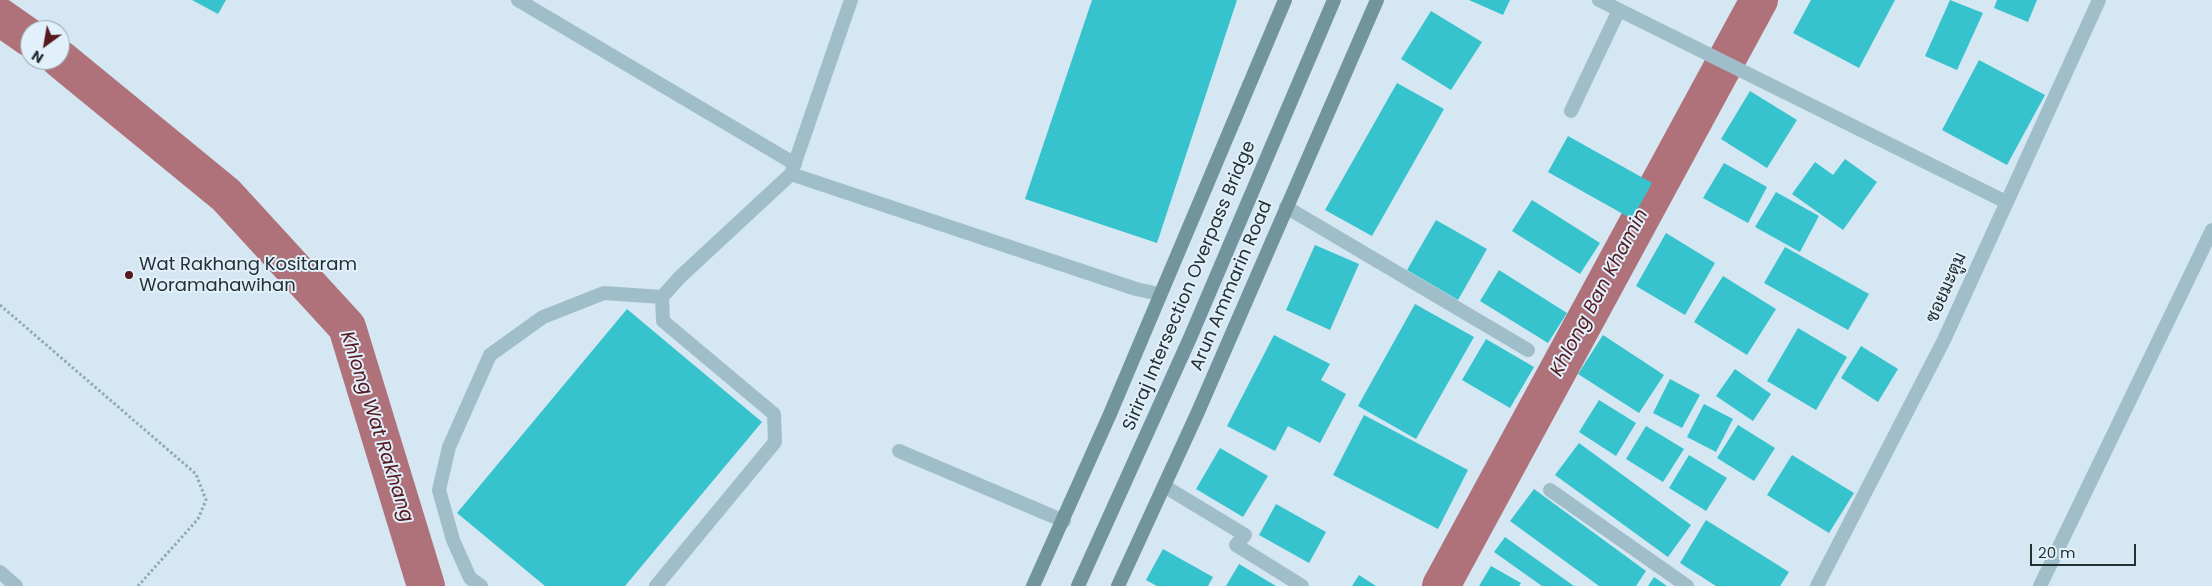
<!DOCTYPE html>
<html>
<head>
<meta charset="utf-8">
<style>
  body { margin:0 }
  #map { position:relative; width:2212px; height:586px; overflow:hidden; background:#d4e7f2; font-family:Poppins,sans-serif }
  canvas { display:block }
  .north { position:absolute; left:20px; top:20px; width:50px; height:50px; box-sizing:border-box; background:#e1f0fa; border:1px solid #95a4aa; border-radius:50%; rotate:212deg; font-size:14px; font-weight:700; line-height:20px; text-align:center; color:#243133 }
  .north::after { content:''; display:block; margin:auto; width:18px; height:22px; background:#57181e; clip-path:polygon(50% 0,100% 100%,50% 72%,0 100%) }
  .scale { position:absolute; left:2030px; top:544px; width:106px; height:22px; box-sizing:border-box; border:2px solid #243133; border-top:0; padding-left:6px; font-size:15px; line-height:18px; white-space:nowrap; color:#243133; -webkit-text-stroke:4px #e1f0fa; paint-order:stroke }
</style>
</head>
<body>
<div id="map">
<canvas width="2212" height="586"></canvas>
<div class="north">N</div>
<div class="scale">20 m</div>
</div>
<script>
const ctx = document.querySelector('canvas').getContext('2d');
ctx.lineJoin = 'round';
function toPath(rows) {
  const path = new Path2D();
  for (const r of rows) {
    path.moveTo(r[0], r[1]);
    for (let i = 2; i < r.length; i += 2) path.lineTo(r[i], r[i + 1]);
  }
  return path;
}
function strokePath(path, color, width, dash) {
  ctx.strokeStyle = color;
  ctx.lineWidth = width;
  ctx.lineCap = dash ? 'butt' : 'round';
  ctx.setLineDash(dash || []);
  ctx.stroke(path);
}
function fill(path, color) {
  ctx.fillStyle = color;
  ctx.fill(path, 'evenodd');
}
function write(font, color, halo, rows, align = 'center') {
  ctx.font = font + ' Poppins,Sarabun,sans-serif';
  ctx.lineWidth = 4;
  ctx.setLineDash([]);
  ctx.textBaseline = 'middle';
  ctx.strokeStyle = halo;
  ctx.fillStyle = color;
  for (const [text, x, y, turn = 0] of rows) {
    ctx.save();
    ctx.translate(x, y);
    ctx.rotate((+turn || 0) * Math.PI / 180);
    ctx.textAlign = isNaN(turn) ? turn : align;
    if (halo) ctx.strokeText(text, 0, 0);
    ctx.fillText(text, 0, 0);
    ctx.restore();
  }
}
strokePath(toPath([
  [0,17,30,38],
  [60,59,226,195,347,327,426,586],
  [1441,586,1759,0]
]), '#b0727a', 38);
fill(toPath([
  [192,0,226,0,218,14],
  [1092,0,1237,0,1157,243,1025,199],
  [1469,0,1510,0,1503,15],
  [1811,0,1895,0,1859,68,1793,33],
  [1950,0,1983,13,1957,70,1925,56],
  [1997,0,2037,0,2028,22,1994,8],
  [1431,11,1482,42,1451,90,1401,59],
  [1979,60,2045,95,2007,165,1942,130],
  [1397,83,1444,109,1372,236,1325,210],
  [1750,91,1797,120,1767,168,1721,139],
  [1568,136,1652,183,1632,219,1548,172],
  [1845,159,1877,182,1843,230,1792,194,1815,162,1833,175],
  [1724,163,1767,187,1748,223,1703,198],
  [1776,192,1819,216,1800,252,1755,227],
  [1532,200,1600,243,1580,274,1512,231],
  [1436,220,1487,249,1458,300,1407,270],
  [1666,233,1715,263,1685,315,1636,286],
  [1315,245,1359,264,1330,330,1286,310],
  [1785,247,1869,294,1848,330,1764,283],
  [1499,270,1567,313,1548,343,1480,301],
  [1723,276,1776,309,1747,355,1694,322],
  [1415,304,1474,337,1416,439,1358,406],
  [627,309,762,422,625,586,545,586,457,513],
  [1798,328,1847,357,1816,410,1767,381],
  [1274,335,1330,364,1321,380,1346,394,1320,443,1288,426,1275,451,1227,426],
  [1603,335,1664,375,1639,413,1578,374],
  [1486,339,1534,367,1510,408,1462,380],
  [1861,346,1898,369,1878,402,1841,378],
  [1735,369,1771,394,1753,421,1716,396],
  [1670,379,1700,395,1682,428,1653,413],
  [1599,400,1636,423,1616,456,1579,432],
  [1704,404,1733,419,1716,452,1687,437],
  [1364,415,1468,470,1438,529,1333,475],
  [1738,425,1775,448,1754,481,1717,458],
  [1646,426,1684,449,1663,482,1626,459],
  [1579,443,1691,525,1668,557,1555,475],
  [1220,448,1268,476,1243,517,1196,489],
  [1689,455,1727,478,1706,511,1669,488],
  [1792,455,1854,493,1829,533,1767,495],
  [1534,489,1646,571,1636,586,1599,586,1510,521],
  [1276,504,1326,532,1309,563,1259,535],
  [1706,520,1789,572,1780,586,1716,586,1680,563],
  [1505,537,1574,586,1542,586,1494,552],
  [1163,549,1213,577,1208,586,1157,586,1146,580],
  [1239,564,1276,586,1226,586],
  [1491,566,1521,583,1519,586,1479,586],
  [1359,575,1376,586,1352,586],
  [1654,577,1667,586,1648,586]
]), '#37c3cd');
strokePath(toPath([
  [0,305,196,474,206,500,198,519,138,586]
]), '#8babb6', 3, [2.5, 2.5]);
strokePath(toPath([
  [518,0,795,164],
  [791,174,1136,289,1159,294],
  [899,451,1064,521],
  [0,572,16,586],
  [481,586,470,578,453,540,439,490,449,447,490,355,543,317,604,293,662,297],
  [656,586,775,442,774,414,663,321,662,297,680,277,791,174,851,0],
  [2040,586,2212,230]
]), '#a0beca', 14);
strokePath(toPath([
  [1599,0,2006,202],
  [1571,111,1619,10],
  [1286,207,1528,350],
  [1164,486,1245,535,1236,545,1302,586],
  [1550,490,1687,586],
  [1817,586,1944,340,2099,0]
]), '#a0beca', 14);
strokePath(toPath([
  [1033,586,1110,414,1285,0],
  [1078,586,1190,338,1334,0],
  [1118,586,1197,414,1377,0]
]), '#72959d', 14);
for (const [x, y, r, color] of [
  [129,275,5,"#57181e"]
]) {
  const dot = new Path2D();
  dot.arc(x, y, r, 0, 2 * Math.PI);
  ctx.fillStyle = color;
  ctx.fill(dot);
  strokePath(dot, '#e1f0fa', 2);
}
write('18px', '#243133', '#e1f0fa', [
  ["Wat Rakhang Kositaram",139,265],
  ["Woramahawihan",139,286]
], 'left');
write('18px', '#243133', '#e1f0fa', [
  ["Siriraj Intersection Overpass Bridge",1190,286,-67],
  ["Arun Ammarin Road",1232,286,-67],
  ["ซอยมะตูม",1947,288,-66]
]);
write('italic 19px', '#57181e', '#e1f0fa', [
  ["Khlong Ban Khamin",1600,293,-62],
  ["Khlong Wat Rakhang",376,427,72]
]);
</script>
</body>
</html>
